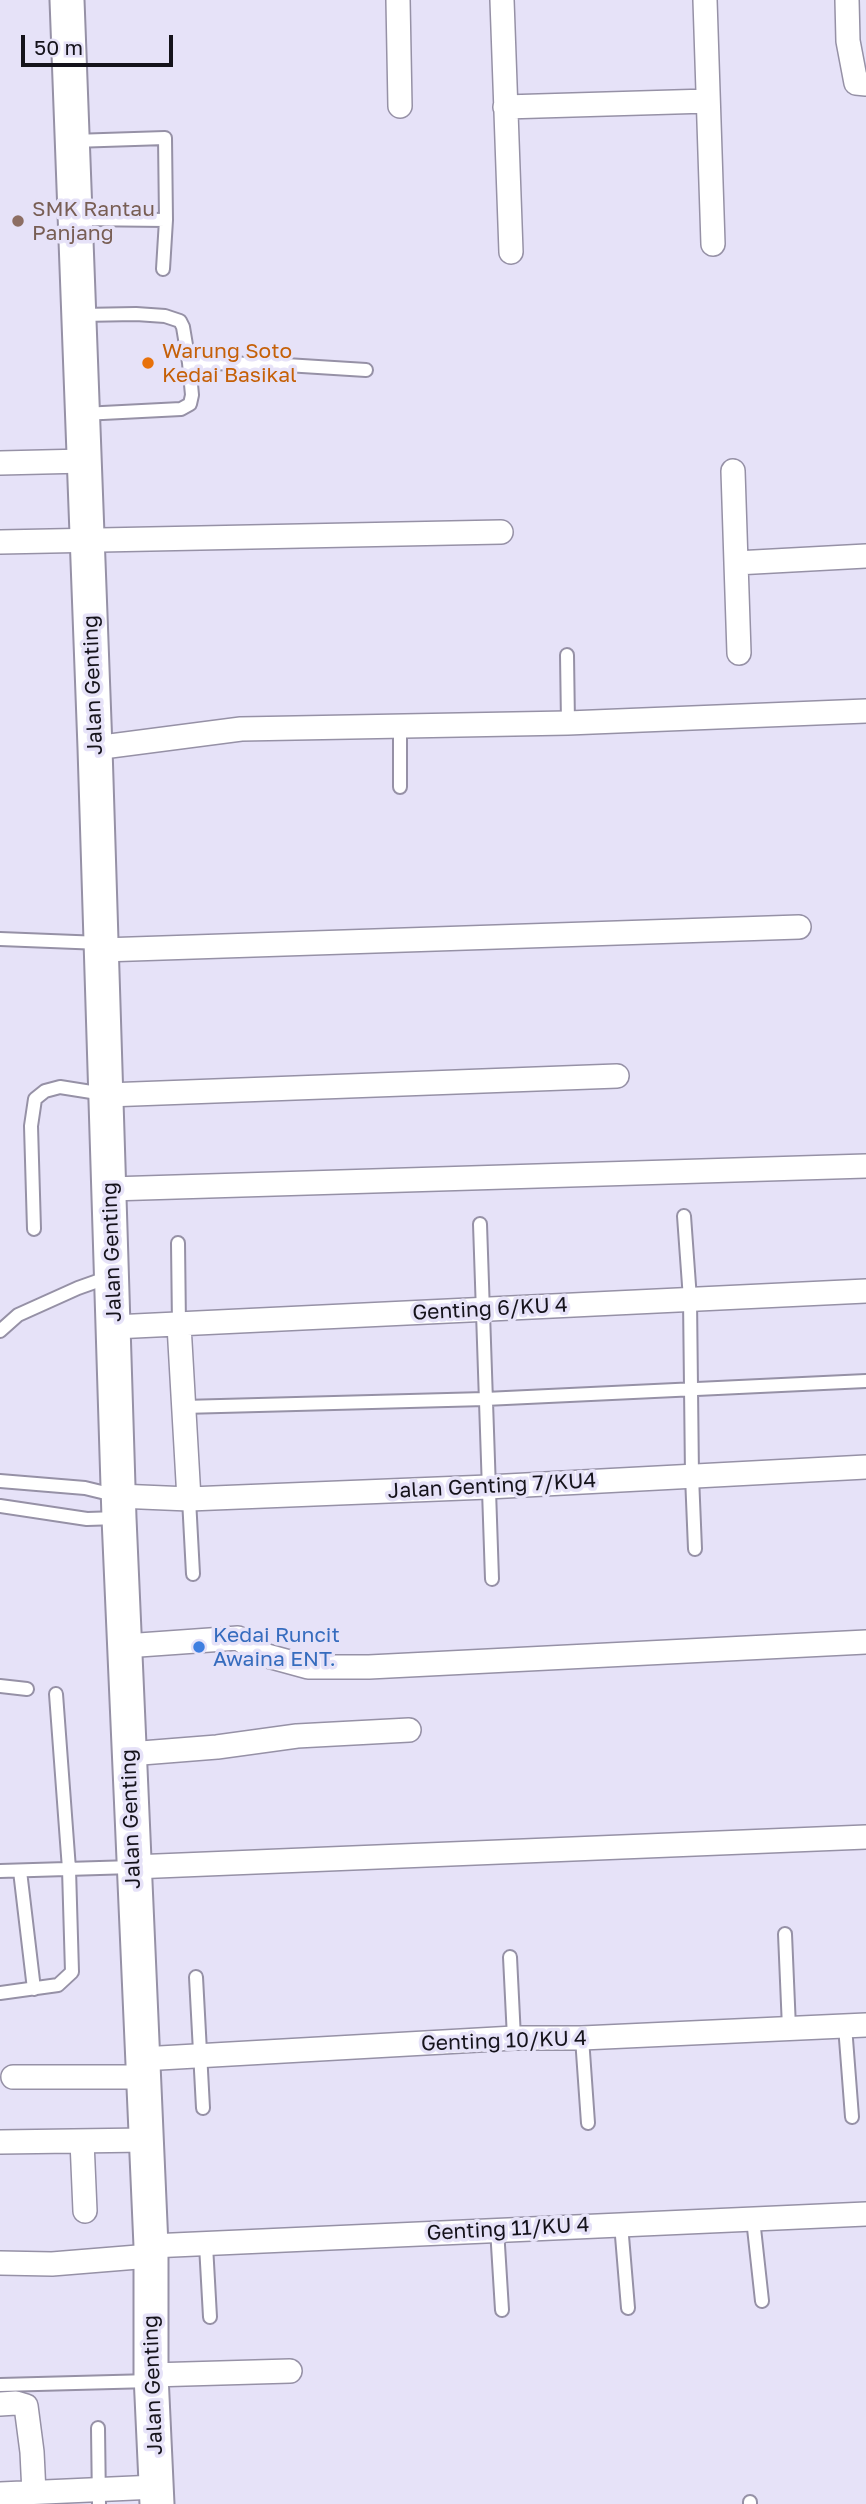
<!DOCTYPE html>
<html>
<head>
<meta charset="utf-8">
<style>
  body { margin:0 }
  #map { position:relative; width:866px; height:2504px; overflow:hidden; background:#e6e2f8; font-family:"Golos Text",sans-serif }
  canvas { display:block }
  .scale { position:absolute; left:21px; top:35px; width:152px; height:32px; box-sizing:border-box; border:4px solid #15131b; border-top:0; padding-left:9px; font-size:21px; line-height:24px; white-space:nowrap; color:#15131b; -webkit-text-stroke:5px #e6e2f8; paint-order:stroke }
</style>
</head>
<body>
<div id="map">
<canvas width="866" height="2504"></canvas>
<div class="scale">50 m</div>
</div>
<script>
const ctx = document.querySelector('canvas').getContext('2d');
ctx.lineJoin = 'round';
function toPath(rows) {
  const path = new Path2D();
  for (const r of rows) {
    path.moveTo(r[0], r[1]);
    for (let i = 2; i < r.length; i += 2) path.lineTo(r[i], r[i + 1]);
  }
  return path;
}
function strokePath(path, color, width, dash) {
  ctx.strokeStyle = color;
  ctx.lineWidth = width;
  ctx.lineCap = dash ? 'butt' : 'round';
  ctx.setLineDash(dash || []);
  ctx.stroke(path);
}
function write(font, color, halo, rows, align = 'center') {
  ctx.font = font + ' "Golos Text",sans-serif';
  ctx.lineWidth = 7;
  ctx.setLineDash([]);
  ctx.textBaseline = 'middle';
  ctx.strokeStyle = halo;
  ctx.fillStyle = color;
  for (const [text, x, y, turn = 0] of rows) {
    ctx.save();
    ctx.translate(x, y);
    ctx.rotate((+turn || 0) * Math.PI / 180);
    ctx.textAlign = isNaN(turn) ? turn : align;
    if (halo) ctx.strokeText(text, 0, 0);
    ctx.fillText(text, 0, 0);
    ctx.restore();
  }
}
const lane = toPath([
  [73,141,165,138,166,220,163,269],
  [76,219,166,220],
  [81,315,136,314,165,316,180,321,183,327,189,363,192,395,190,404,181,409,83,414],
  [189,363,270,364,366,370],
  [567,655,568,723],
  [400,726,400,787],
  [0,939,101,943],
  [684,1216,690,1299,692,1476,695,1549],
  [480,1224,492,1579],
  [34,1229,31,1126,35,1099,45,1091,60,1087,104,1094],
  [178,1243,179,1325],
  [0,1331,18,1315,78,1288,109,1277],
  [183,1407,485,1399,866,1381],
  [0,1481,85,1488,118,1496],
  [189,1499,193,1574],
  [0,1506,87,1519,118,1518],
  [0,1686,27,1689],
  [0,1871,133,1867],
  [20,1871,34,1989],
  [785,1934,789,2028],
  [510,1957,514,2038],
  [196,1977,203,2108],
  [0,1993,58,1985,72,1972,69,1869,56,1694],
  [845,2026,852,2117],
  [582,2038,588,2123],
  [753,2219,762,2301],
  [621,2224,628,2308],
  [497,2229,502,2310],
  [206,2245,210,2317],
  [0,2385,151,2381],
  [98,2428,99,2504],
  [750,2502,750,2504]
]);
const street = toPath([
  [398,0,400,106],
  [502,0,511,252],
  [705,0,713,244],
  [847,0,848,41,856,83,866,84],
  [505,107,708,101],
  [0,463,85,461],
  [733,471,736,563],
  [0,542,501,532],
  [739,653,736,563,866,556],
  [95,748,241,729,568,723,866,711],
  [102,950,799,927],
  [107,1095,617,1076],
  [110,1189,866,1166],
  [179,1325,189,1499],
  [114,1327,866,1291],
  [118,1496,189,1499,488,1487,866,1467],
  [125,1646,238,1638,264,1655,308,1667,369,1667,866,1642],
  [129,1754,217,1747,297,1736,409,1730],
  [133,1867,866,1837],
  [142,2059,514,2038,582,2038,866,2025],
  [13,2077,143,2077],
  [82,2141,85,2211],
  [0,2142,146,2140],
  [151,2246,866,2214],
  [0,2263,52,2264,150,2256],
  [151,2375,290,2371],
  [0,2404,16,2403,26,2406,32,2452,34,2493],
  [0,2494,156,2487]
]);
const secondary = toPath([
  [67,0,95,748,119,1518,151,2246,151,2375,157,2504]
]);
strokePath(lane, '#9691a6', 16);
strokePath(street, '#9691a6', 26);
strokePath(secondary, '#9691a6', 37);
strokePath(lane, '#fff', 12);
strokePath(street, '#fff', 23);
strokePath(secondary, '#fff', 33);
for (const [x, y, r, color] of [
  [18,221,7,"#8d6e63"],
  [148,363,7,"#e8710a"],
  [199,1647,7,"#3f7fe0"]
]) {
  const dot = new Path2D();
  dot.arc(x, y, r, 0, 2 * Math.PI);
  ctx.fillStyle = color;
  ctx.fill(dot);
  strokePath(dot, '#e6e2f8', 2.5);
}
write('21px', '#785e54', '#e6e2f8', [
  ["SMK Rantau",32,209],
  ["Panjang",32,233]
], 'left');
write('21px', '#c56008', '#e6e2f8', [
  ["Warung Soto",162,351],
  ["Kedai Basikal",162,375]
], 'left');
write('21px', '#15131b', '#e6e2f8', [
  ["Jalan Genting",93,685,-92],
  ["Jalan Genting",112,1252,-92],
  ["Genting 6/KU 4",490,1309,-3],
  ["Jalan Genting 7/KU4",492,1486,-3],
  ["Jalan Genting",131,1819,-92],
  ["Genting 10/KU 4",504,2041,-2],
  ["Genting 11/KU 4",508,2229,-3],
  ["Jalan Genting",153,2385,-92]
]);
write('21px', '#366cbe', '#e6e2f8', [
  ["Kedai Runcit",213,1635],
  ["Awaina ENT.",213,1659]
], 'left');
</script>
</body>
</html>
